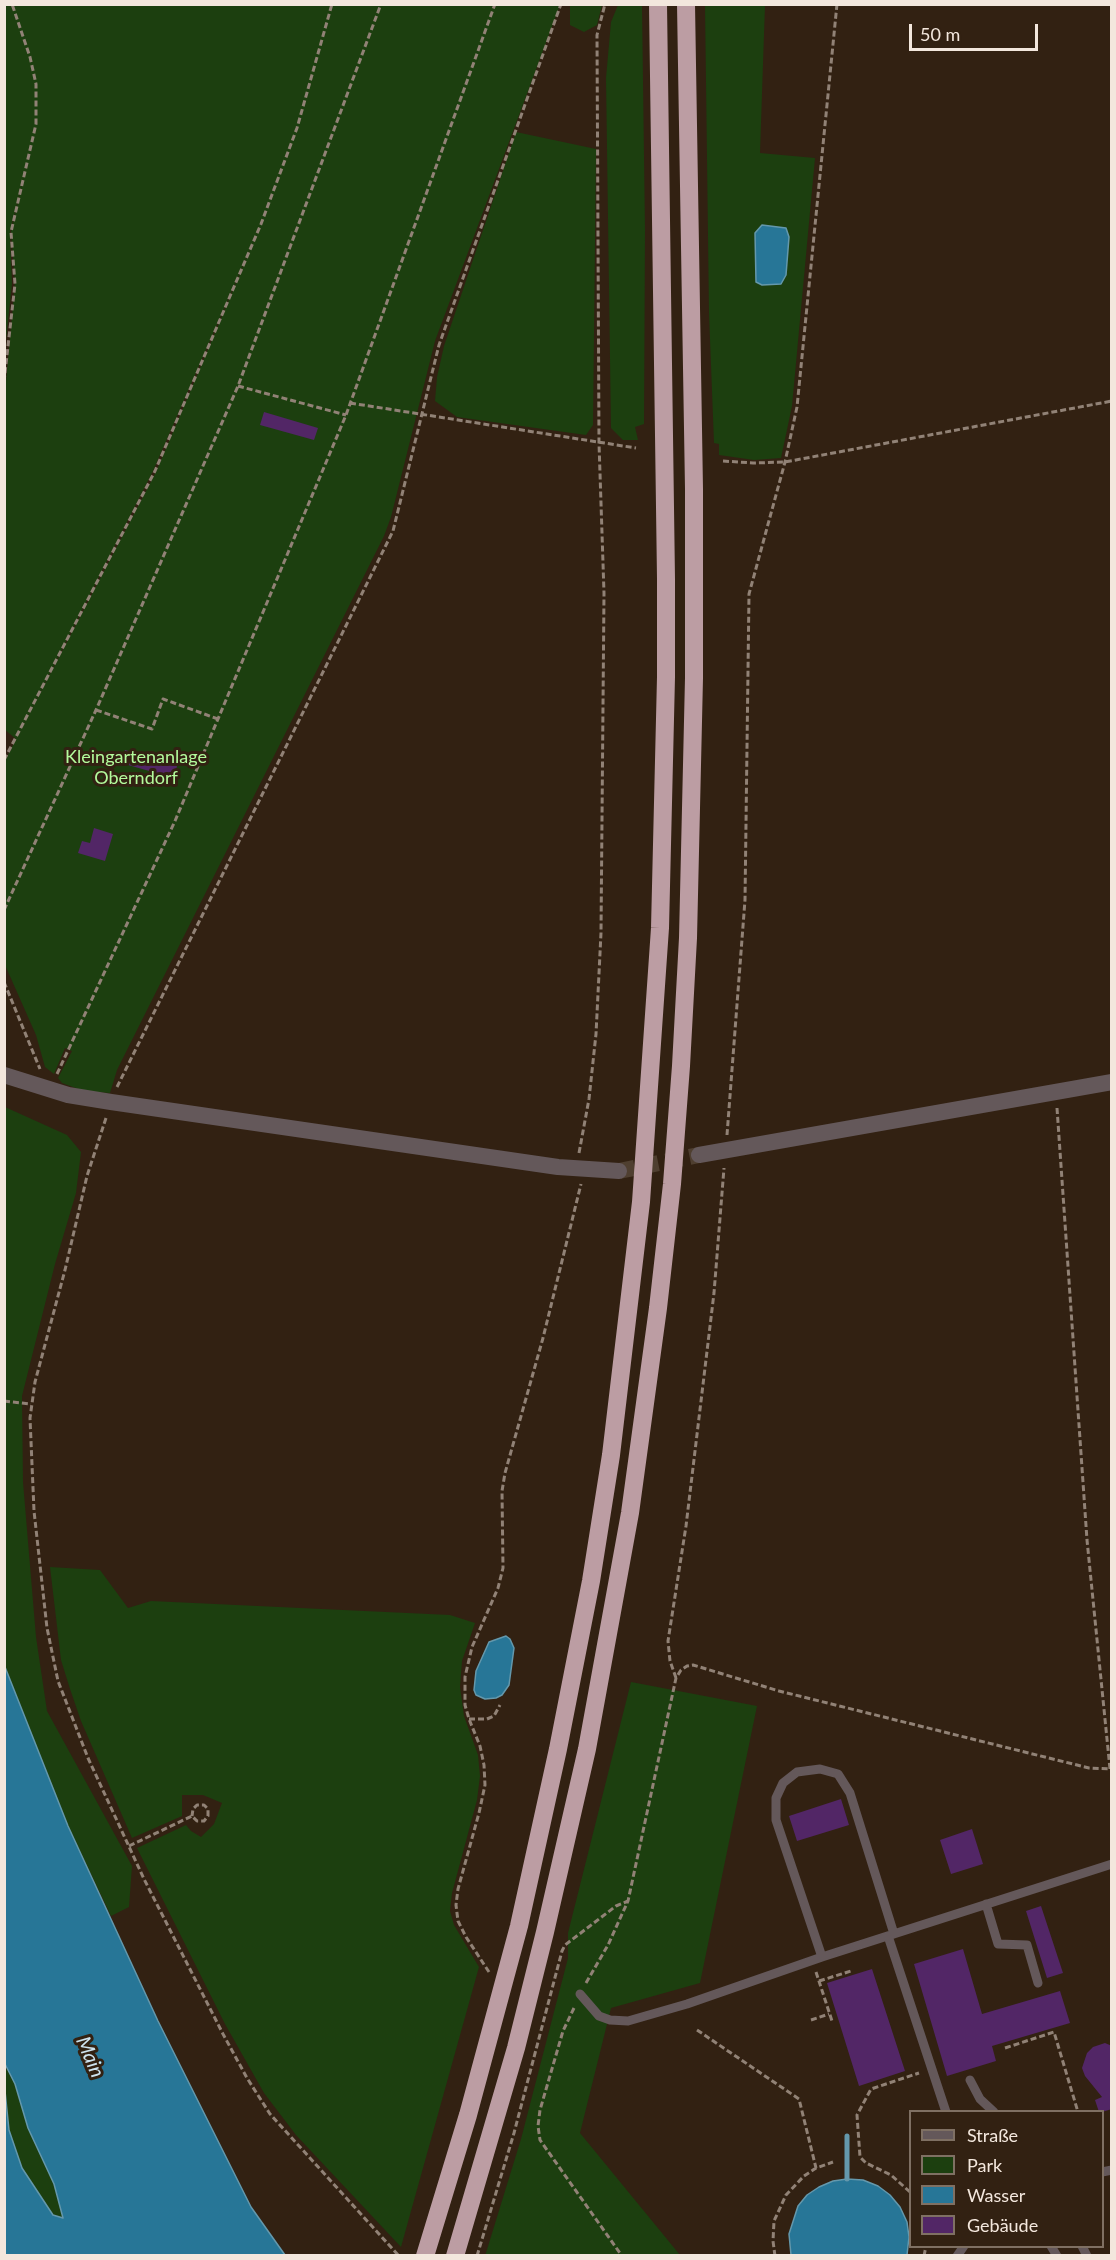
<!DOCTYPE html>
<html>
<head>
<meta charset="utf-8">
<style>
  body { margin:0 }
  #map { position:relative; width:1116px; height:2260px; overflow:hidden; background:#322112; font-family:Lato,sans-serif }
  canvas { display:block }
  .frame { position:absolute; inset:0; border:6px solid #f3e7dd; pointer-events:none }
  .legend { position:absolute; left:909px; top:2110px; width:195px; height:138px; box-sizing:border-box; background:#322112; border:2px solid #7f7063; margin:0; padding:8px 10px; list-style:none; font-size:18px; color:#f3e7dd }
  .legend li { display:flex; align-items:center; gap:12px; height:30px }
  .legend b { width:30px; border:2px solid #7f7063 }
  .scale { position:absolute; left:909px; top:24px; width:129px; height:27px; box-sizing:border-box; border:3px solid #f3e7dd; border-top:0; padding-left:8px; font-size:18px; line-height:21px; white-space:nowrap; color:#f3e7dd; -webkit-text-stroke:4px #322112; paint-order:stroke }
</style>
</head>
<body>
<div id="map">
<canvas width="1116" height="2260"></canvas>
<div class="frame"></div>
<ul class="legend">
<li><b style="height:8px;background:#64585a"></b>Straße</li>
<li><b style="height:16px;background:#1c3f0f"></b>Park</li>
<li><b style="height:16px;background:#277697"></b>Wasser</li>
<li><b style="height:16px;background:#522666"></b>Gebäude</li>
</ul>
<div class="scale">50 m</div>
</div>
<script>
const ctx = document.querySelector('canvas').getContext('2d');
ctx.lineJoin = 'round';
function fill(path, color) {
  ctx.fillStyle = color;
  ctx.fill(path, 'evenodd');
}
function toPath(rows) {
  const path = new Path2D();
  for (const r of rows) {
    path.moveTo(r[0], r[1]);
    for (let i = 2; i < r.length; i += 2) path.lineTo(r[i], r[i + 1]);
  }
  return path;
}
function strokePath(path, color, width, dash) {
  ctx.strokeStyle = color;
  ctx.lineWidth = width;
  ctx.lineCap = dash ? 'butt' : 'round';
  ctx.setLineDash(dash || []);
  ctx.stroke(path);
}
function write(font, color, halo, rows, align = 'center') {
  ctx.font = font + ' Lato,sans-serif';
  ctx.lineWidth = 6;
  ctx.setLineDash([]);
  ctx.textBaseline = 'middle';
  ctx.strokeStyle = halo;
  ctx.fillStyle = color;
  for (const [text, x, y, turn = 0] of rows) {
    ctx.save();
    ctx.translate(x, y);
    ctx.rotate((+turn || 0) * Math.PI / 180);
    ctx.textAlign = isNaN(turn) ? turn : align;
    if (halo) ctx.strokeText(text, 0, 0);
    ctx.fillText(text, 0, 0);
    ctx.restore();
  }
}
fill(toPath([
  [5,5,560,5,435,341,391,517,384,536,117,1070,110,1093,84,1091,62,1083,58,1078,72,1051,65,1048,54,1074,45,1067,36,1035,5,965,5,761,16,739,4,729,4,403,15,283,11,232,27,163,10,232,12,284,5,349],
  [261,224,156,472,17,737,153,471],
  [570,5,602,5,597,25,584,32,570,25],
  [618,5,642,5,645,230,644,424,635,427,638,440,623,440,611,428,606,78,611,22],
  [705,5,765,5,760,153,815,158,792,406,781,458,754,460,719,455,719,444,714,443,709,313],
  [516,132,596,149,593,425,586,435,457,417,435,401,437,377,444,346],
  [5,1107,67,1135,81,1152,76,1193,55,1264,22,1396,23,1482,36,1637,47,1711,132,1866,129,1907,111,1916,68,1826,5,1667],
  [50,1567,100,1570,128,1608,151,1601,450,1615,475,1623,462,1661,460,1687,464,1716,478,1755,480,1776,477,1800,452,1893,450,1911,454,1925,479,1967,401,2247,296,2135,264,2093,225,2024,137,1848,186,1825,191,1831,201,1837,214,1824,222,1803,203,1795,182,1795,182,1816,132,1838,81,1721,70,1689,61,1660],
  [631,1682,757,1706,700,1983,611,2008,580,2133,680,2255,485,2256,521,2139,568,1958,568,1933],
  [4,2064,15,2084,28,2128,54,2184,64,2219,53,2215,22,2168,9,2130,5,2091]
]), '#1c3f0f');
const water = toPath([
  [762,225,786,228,789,237,786,275,781,284,762,285,756,282,755,233,762,225],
  [506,1636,510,1639,514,1648,509,1685,502,1695,496,1698,485,1699,476,1695,474,1690,476,1671,489,1642,506,1636],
  [5,1667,68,1826,158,2021,251,2207,285,2255,5,2255,5,2091,9,2130,22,2168,53,2215,63,2218,54,2184,28,2128,15,2084,5,2064,5,1667],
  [847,2179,863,2180,878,2186,890,2195,900,2207,907,2222,909,2237,907,2255,791,2255,789,2234,798,2206,807,2195,819,2187,833,2181,847,2179]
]);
fill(water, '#277697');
strokePath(water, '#6498ac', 1.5);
strokePath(toPath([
  [847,2136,847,2179]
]), '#6498ac', 5);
fill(toPath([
  [264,412,318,428,314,440,260,425],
  [125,750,177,766,174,778,121,763],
  [94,828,113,834,105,861,78,853,82,841,90,843],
  [841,1799,849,1825,797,1841,789,1816],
  [972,1829,983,1864,951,1874,940,1840],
  [1041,1906,1063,1973,1047,1978,1026,1911],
  [963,1949,982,2014,1060,1991,1070,2023,992,2046,996,2061,947,2076,914,1964],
  [872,1969,905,2071,859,2086,827,1983],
  [1105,2043,1112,2046,1112,2109,1102,2112,1099,2112,1095,2100,1102,2097,1085,2076,1082,2068,1087,2053,1093,2047]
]), '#522666');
strokePath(toPath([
  [619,1171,699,1155]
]), '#4f3f30', 16, [16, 8]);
strokePath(toPath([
  [4,382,15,284,11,232,36,124,36,84,30,57,12,4],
  [238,386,346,415],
  [350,403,636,448],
  [723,461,753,463,785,462,1112,401],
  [96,710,152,729,163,699,218,719],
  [4,760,155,471,261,224,297,128,332,4],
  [4,910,96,710,238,386,381,4],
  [4,982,40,1069],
  [57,1074,175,821,346,415,495,4],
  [117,1087,393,531,439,345,561,4],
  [1057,1108,1087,1540,1110,1769],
  [106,1118,87,1176,65,1270,35,1382,30,1418,34,1511,47,1628,58,1681,88,1758,144,1879,223,2034,247,2078,270,2114,399,2256],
  [727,1135,745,900,749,594,785,462,797,407,837,4],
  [579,1153,589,1099,596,1034,601,933,604,593,599,443,597,35,605,4],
  [4,1401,31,1404],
  [676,1678,670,1661,668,1641,686,1526,714,1293,724,1168],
  [469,1719,487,1719,494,1716,500,1705],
  [129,1846,192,1816,197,1821,204,1821,208,1816,208,1809,204,1805,197,1805,193,1809,192,1816],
  [489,1972,466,1937,458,1921,456,1905,458,1889,479,1813,485,1785,484,1765,480,1746,469,1719,465,1705,465,1677,472,1647,498,1588,503,1568,502,1491,505,1473,543,1338,581,1184],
  [816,1972,832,2021],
  [819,1981,851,1971],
  [586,1983,608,1945,628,1901,676,1678,681,1670,687,1666,693,1665,779,1691,1089,1768,1112,1769],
  [574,2008,563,2031,540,2110,538,2126,540,2140,622,2256],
  [811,2020,829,2014],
  [697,2030,799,2099,816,2168],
  [1005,2048,1054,2032,1078,2112],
  [910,2192,891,2175,866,2163,860,2157,857,2115,871,2089,919,2073],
  [477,2256,514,2133,562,1951,565,1945,616,1906,628,1901],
  [775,2256,773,2241,774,2221,786,2195,804,2176,816,2168,833,2162],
  [924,2256,926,2246]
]), '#918276', 3, [6, 3]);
strokePath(toPath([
  [986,1904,998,1944,1027,1945,1038,1983],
  [888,1936,946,2112],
  [822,1957,776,1820,776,1798,783,1783,797,1772,820,1769,838,1774,850,1793,894,1934],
  [580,1994,599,2016,610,2020,628,2021,687,2004,822,1957,1112,1864],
  [970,2080,980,2099,994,2112],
  [1102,2172,1112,2170],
  [1051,2246,1057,2256],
  [1082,2246,1087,2256],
  [957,2256,964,2246]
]), '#64585a', 9);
strokePath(toPath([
  [4,1075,68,1095,111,1102,558,1167,619,1171],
  [699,1155,1112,1082]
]), '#64585a', 16);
strokePath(toPath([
  [425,2256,468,2115,519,1926,558,1749,591,1581,611,1455,641,1202,660,928,666,677,666,579,658,4],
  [455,2256,516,2048,545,1932,587,1749,630,1513,658,1308,672,1184,681,1066,688,938,694,678,694,489,686,4]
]), '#bc9da3', 18);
write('18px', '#b3fb9c', '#322112', [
  ["Kleingartenanlage",136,757],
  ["Oberndorf",136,778]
]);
write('italic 20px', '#cee4f0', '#322112', [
  ["Main",90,2057,67]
]);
</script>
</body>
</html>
